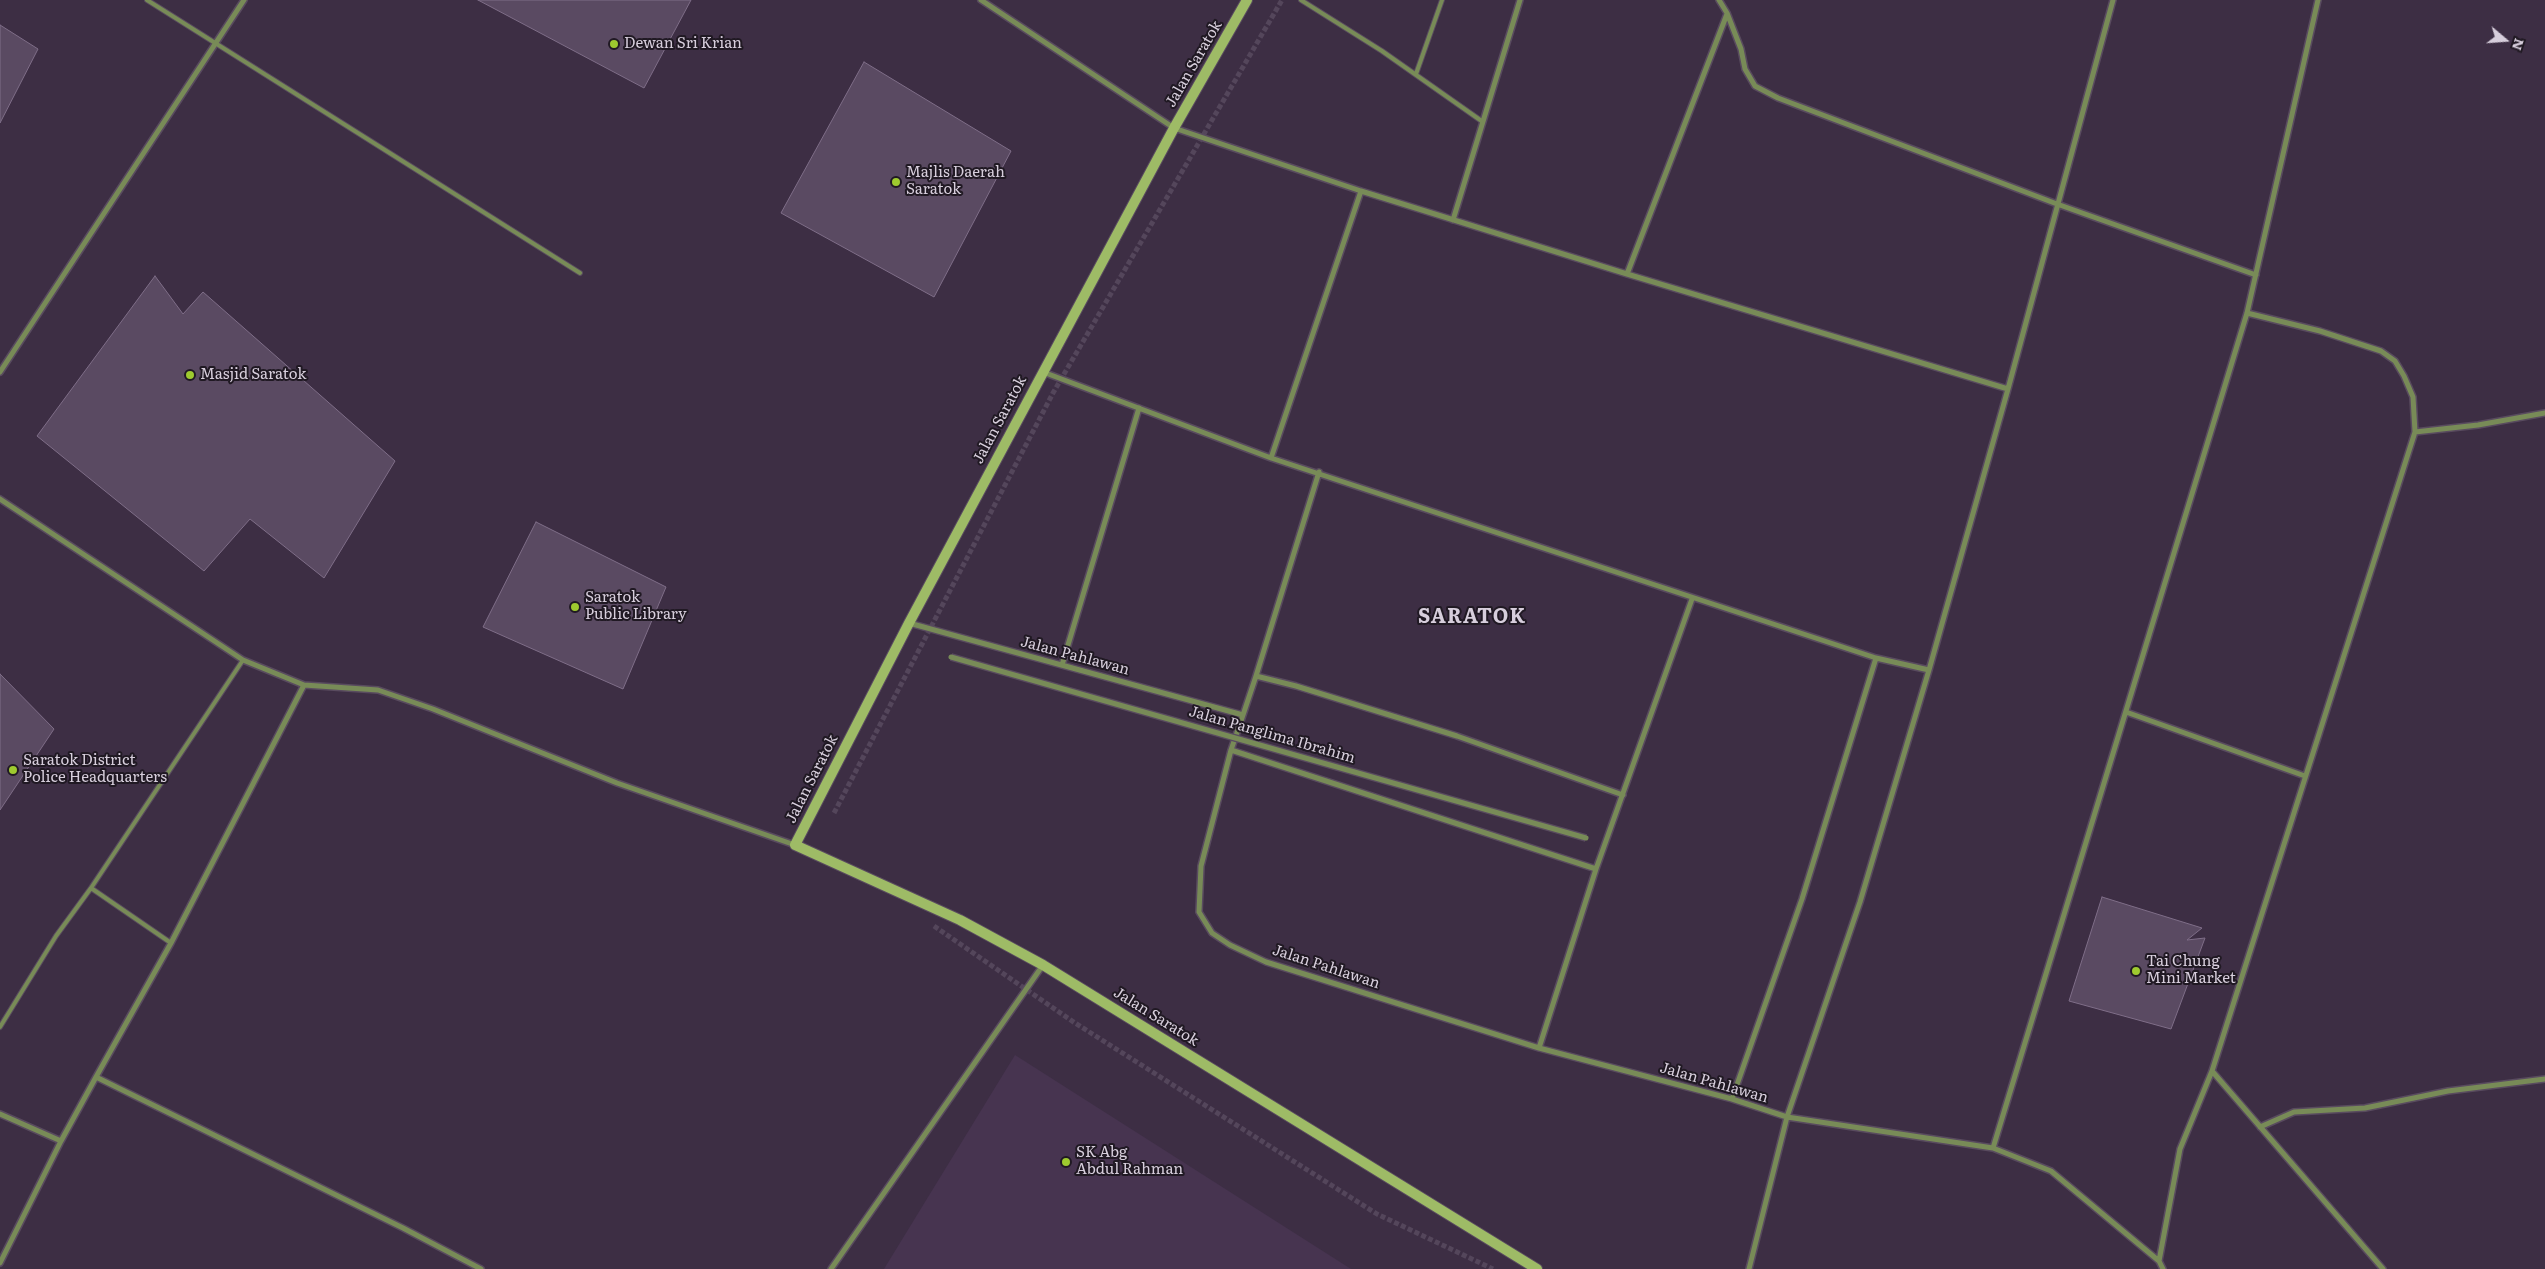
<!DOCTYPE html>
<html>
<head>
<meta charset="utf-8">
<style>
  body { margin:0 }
  #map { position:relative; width:2545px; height:1269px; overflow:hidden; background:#3d2e44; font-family:Literata,serif }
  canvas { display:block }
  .north { position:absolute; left:2480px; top:15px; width:50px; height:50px; -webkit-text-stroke:4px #201923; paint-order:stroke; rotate:108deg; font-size:14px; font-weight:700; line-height:20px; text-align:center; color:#d7cedc }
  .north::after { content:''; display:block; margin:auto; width:18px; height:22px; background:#d7cedc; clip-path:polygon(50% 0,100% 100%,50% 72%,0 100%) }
</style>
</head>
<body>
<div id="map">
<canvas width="2545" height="1269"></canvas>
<div class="north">N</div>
</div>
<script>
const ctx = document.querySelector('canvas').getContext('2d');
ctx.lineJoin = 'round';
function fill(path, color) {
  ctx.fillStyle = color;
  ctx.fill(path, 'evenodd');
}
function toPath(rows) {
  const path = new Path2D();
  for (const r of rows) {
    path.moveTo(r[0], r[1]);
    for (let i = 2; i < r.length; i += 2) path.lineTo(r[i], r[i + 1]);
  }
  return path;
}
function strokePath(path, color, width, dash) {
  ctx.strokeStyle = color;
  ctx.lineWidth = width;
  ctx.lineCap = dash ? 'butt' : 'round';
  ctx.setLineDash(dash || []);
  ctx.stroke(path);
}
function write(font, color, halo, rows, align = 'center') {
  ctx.font = font + ' Literata,serif';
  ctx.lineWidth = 4;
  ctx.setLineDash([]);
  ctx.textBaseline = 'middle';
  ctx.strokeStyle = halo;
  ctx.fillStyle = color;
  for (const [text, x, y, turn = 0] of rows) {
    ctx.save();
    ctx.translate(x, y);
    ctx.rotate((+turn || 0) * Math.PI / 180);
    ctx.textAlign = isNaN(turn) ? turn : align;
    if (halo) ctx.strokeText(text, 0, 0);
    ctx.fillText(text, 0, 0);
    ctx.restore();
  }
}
fill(toPath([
  [1015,1055,1351,1269,884,1269]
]), '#473450');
const building = toPath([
  [478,0,691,0,644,88,478,0],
  [0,25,38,49,0,123,0,25],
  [864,62,1011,151,934,297,781,213,864,62],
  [155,276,183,314,203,292,395,461,324,578,250,519,204,571,37,436,155,276],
  [536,522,666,587,623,689,483,627,536,522],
  [0,674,54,729,0,810,0,674],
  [2102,897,2202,928,2187,940,2205,938,2171,1029,2069,1001,2102,897]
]);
fill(building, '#5a4a62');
strokePath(building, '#7f6e88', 1);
strokePath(toPath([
  [834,813,1053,393,1282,0],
  [934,926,1075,1023,1377,1214,1493,1269]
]), '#54465b', 5, [5, 2.5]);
const service = toPath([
  [147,0,580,273],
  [1301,0,1382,51,1483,122],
  [1416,74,1442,0],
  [91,888,171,943],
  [0,1027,56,936,91,888,243,660]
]);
const minor = toPath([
  [981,0,1174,128,1361,191],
  [1719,0,1727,13,1741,49,1745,69,1755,86,1778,98,2057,204,2256,275],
  [1453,220,1520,0],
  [1627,274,1727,14],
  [0,372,244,0],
  [1043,372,1271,458],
  [2008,389,2113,0],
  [2415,432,2478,425,2545,413],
  [0,499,243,660,304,685,378,690,433,709,617,783,795,845],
  [909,623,1243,715,1231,750,1201,866,1199,912,1212,933,1230,945,1266,962,1539,1048,1732,1099,1787,1117,1993,1148,2051,1171,2159,1261,2163,1269],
  [1062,665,1139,408],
  [1256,676,1319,472],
  [304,685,171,943,96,1077,403,1228,481,1269],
  [2126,712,2305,776],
  [1243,715,1256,676,1296,686,1457,736,1623,795],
  [1231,750,1596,869],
  [1539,1048,1596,869,1692,599],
  [2212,1071,2383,1269],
  [1732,1099,1802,899,1876,658],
  [0,1114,61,1141],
  [2260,1127,2294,1112,2365,1108,2448,1091,2545,1079],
  [1993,1148,2247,313,2318,0],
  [2159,1261,2180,1149,2212,1071,2415,432,2413,397,2404,376,2395,361,2381,351,2320,331,2247,313],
  [0,1263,61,1141,96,1077],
  [831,1269,1043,965],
  [1749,1269,1787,1117,1860,902,1929,670,2008,389,1627,274,1361,191,1271,458,1876,658,1929,670]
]);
const secondary = toPath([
  [1247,0,1174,128,909,623,795,845,960,920,1043,965,1537,1269]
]);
strokePath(service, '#594b5f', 6);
strokePath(minor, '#594b5f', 8);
strokePath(secondary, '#594b5f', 12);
strokePath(service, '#788b57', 4);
strokePath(minor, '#788b57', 5);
strokePath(secondary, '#9ebb66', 10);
const minorBridge = toPath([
  [951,657,1586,838]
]);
strokePath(minorBridge, '#594b5f', 8, []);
strokePath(minorBridge, '#788b57', 5);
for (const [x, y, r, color] of [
  [614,44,5,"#9eca2f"],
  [896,182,5,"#9eca2f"],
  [190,375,5,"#9eca2f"],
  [575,607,5,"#9eca2f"],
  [13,770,5,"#9eca2f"],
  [2136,971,5,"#9eca2f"],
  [1066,1162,5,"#9eca2f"]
]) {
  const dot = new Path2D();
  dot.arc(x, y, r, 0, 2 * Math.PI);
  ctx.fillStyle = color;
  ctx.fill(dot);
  strokePath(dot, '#201923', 2);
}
write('15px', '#d7cedc', '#201923', [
  ["Dewan Sri Krian",624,44],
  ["Majlis Daerah",906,173],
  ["Saratok",906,190],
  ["Masjid Saratok",200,375],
  ["Saratok",585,598],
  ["Public Library",585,615],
  ["Saratok District",23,761],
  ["Police Headquarters",23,778],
  ["Tai Chung",2146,962],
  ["Mini Market",2146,979],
  ["SK Abg",1076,1153],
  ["Abdul Rahman",1076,1170]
], 'left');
write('15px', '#d7cedc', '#201923', [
  ["Jalan Saratok",1194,64,-60],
  ["Jalan Saratok",1000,420,-62],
  ["Jalan Pahlawan",1075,656,15],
  ["Jalan Panglima Ibrahim",1272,735,16],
  ["Jalan Saratok",812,779,-63],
  ["Jalan Pahlawan",1326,967,18],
  ["Jalan Saratok",1156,1017,32],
  ["Jalan Pahlawan",1714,1083,16]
]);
ctx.letterSpacing = '1px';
write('bold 20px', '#d7cedc', '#201923', [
  ["SARATOK",1472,617]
]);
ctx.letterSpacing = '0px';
</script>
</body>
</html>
